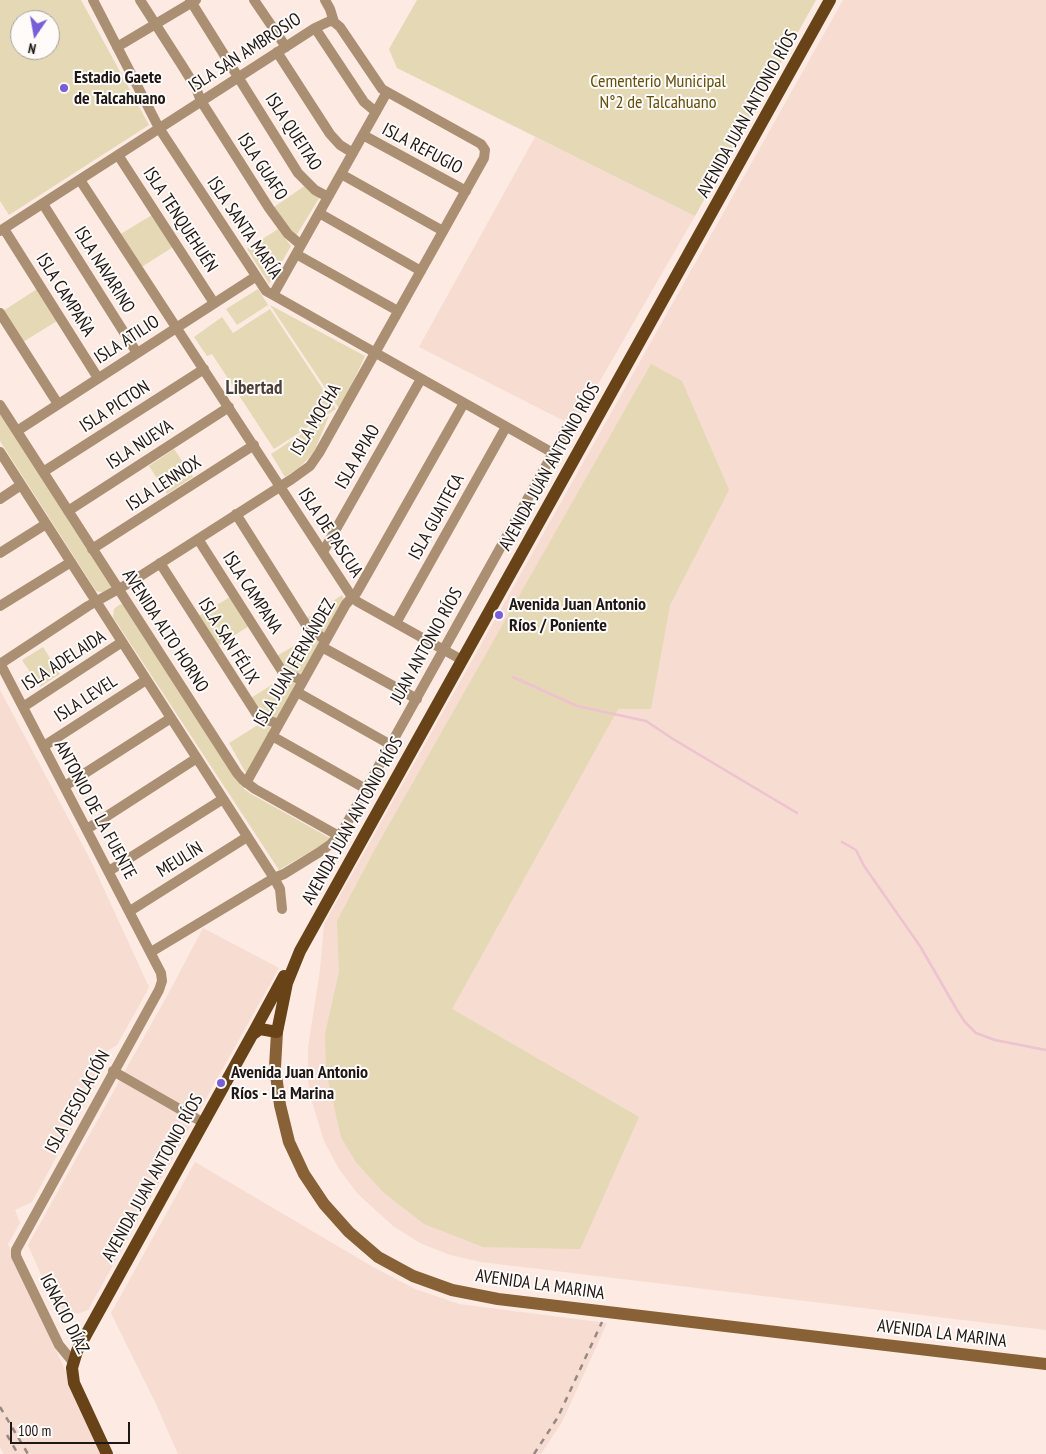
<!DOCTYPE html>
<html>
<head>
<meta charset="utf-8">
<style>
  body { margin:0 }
  #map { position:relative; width:1046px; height:1454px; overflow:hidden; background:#fceae3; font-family:"PT Sans Narrow",sans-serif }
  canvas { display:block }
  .north { position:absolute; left:10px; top:10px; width:50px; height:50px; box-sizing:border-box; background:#fefbf9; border:1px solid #a4a09e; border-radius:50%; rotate:192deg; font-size:14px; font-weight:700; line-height:20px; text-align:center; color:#1d1715 }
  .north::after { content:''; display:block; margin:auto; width:18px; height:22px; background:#785ed9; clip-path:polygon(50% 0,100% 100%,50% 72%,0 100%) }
  .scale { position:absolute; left:10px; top:1422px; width:120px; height:22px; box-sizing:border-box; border:2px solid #1d1715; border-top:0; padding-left:6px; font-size:15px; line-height:18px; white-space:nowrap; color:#1d1715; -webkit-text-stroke:4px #fefbf9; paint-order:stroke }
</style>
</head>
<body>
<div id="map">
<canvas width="1046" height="1454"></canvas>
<div class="north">N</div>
<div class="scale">100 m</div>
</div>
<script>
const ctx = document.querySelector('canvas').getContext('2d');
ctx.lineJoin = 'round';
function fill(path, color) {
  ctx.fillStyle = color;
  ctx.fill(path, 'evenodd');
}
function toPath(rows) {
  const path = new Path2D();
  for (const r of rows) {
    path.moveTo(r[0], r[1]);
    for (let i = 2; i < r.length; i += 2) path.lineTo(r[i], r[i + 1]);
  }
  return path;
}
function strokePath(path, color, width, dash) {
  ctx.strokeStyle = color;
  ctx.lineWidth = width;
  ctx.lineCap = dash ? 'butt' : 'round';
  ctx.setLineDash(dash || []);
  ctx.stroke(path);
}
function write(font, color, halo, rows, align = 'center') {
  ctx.font = font + ' "PT Sans Narrow",sans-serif';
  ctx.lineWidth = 4;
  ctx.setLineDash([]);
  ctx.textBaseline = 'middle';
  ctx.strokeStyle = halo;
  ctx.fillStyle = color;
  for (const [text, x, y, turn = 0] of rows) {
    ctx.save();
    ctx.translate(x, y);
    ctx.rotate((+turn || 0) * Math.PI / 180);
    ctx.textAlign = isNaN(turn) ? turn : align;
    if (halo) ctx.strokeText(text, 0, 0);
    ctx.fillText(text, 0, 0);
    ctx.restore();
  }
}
fill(toPath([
  [843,0,1046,0,1046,1330,481,1262,450,1255,420,1243,393,1226,358,1194,339,1169,324,1141,310,1095,308,1080,308,1048,320,970,324,924],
  [535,137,589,162,695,216,574,426,419,347],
  [0,690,91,861,149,987,141,1002,117,1045,97,1057,103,1071,32,1202,15,1210,20,1223,8,1244,103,1454,4,1454,0,1447],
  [203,928,279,968,88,1310,80,1313,71,1314,54,1304,28,1245,173,985],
  [195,1162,373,1267,415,1289,459,1304,607,1323,562,1422,541,1454,178,1454,156,1404,111,1313]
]), '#f6dcd1');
fill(toPath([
  [0,0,81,0,149,125,9,215,0,201],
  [20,20,50,20,50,50,20,50],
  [417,0,816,0,695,216,397,68,389,49],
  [306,185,321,195,296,236,274,207],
  [152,215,173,247,140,268,119,235],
  [278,229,291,246,269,284,247,249],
  [37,289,57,321,23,342,3,311],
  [258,289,268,305,237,325,226,309],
  [270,305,365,356,340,410],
  [270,309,336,409,274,449,212,354,207,356,194,337,222,317,233,333],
  [651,364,682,381,729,490,670,605,651,709,618,709,452,1009,639,1117,580,1249,483,1247,424,1224,383,1192,356,1162,341,1137,326,1071,325,1034,339,972,337,921,374,851],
  [0,410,111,585,111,589,104,593,96,591,0,441],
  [329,416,314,452,300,467,285,477,271,454],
  [174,449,193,477,167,494,149,466],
  [342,595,345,601,324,634,314,626,307,618],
  [230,597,249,626,216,647,197,617],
  [122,604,125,606,244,789,251,794,330,838,330,840,279,870,113,617,114,609,119,605],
  [310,636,322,641,300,676,286,669,277,656],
  [43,647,60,674,40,687,22,660],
  [284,677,297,683,276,720,259,710,251,698],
  [261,723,273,729,247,775,229,743]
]), '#e5d8b4');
strokePath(toPath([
  [513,677,577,706,646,721,673,739,797,813],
  [842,842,856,850,864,866,920,946,957,1010,965,1022,976,1033,995,1040,1046,1050]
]), '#eec2d0', 2.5);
strokePath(toPath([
  [93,0,159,128,266,291,553,453],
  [140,0,183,67,196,88,201,101,269,208,288,234,301,245],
  [190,0,298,173,315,190,328,197],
  [254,0,286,47],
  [325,0,330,9,334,22],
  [315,28,364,102,376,112],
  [117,47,196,0],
  [277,52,330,134,340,145,353,153],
  [363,135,466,191],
  [118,155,214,303],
  [341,174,443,231],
  [80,180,352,597,358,602,462,660],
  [43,204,137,353],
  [319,213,421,271],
  [4,229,98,378],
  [0,231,315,28,330,21,334,22,340,27,382,89,481,144,485,150,484,158,319,453,310,466,292,479,131,582,88,606,0,664],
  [296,254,398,311],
  [273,295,387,92],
  [0,313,58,404],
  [0,405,237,773,243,780,255,789,339,836],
  [17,431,255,277],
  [0,452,274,878,280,889,282,909],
  [43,472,204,369],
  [0,499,21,485],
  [68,511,229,407],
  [236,514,308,628,326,640],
  [198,539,282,671,303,681],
  [92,549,254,445],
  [323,552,421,379],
  [0,553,46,524],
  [160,563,256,713,261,718,279,724],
  [0,606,71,562],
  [396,623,506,427],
  [322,647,417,699],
  [0,663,161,973,162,981,159,990,16,1250,16,1256,59,1345,73,1362],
  [297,692,391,745],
  [23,707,122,642],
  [272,736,366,789],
  [44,746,146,680],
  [246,783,346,604,357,592,464,403],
  [65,786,171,718],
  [87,829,197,758],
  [109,871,223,799],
  [130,911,247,837],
  [151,952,274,878,284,874,318,853,331,844,342,832,567,428],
  [113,1071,204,1123]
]), '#aa8f73', 10);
strokePath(toPath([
  [277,1032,275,1067,280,1105,289,1142,304,1174,324,1204,349,1232,378,1257,413,1276,452,1290,498,1299,1046,1364]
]), '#886136', 12);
strokePath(toPath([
  [252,1035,284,976],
  [107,1454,74,1383,72,1368,77,1351,252,1035,260,1029,277,1032,287,983,300,951,830,0]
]), '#684317', 12);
strokePath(toPath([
  [0,1407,28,1454],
  [7,1435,18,1454],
  [534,1454,558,1417,602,1322]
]), '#968984', 2.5, [6, 6]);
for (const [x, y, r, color] of [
  [64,88,5,"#785ed9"],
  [499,615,5,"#785ed9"],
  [221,1083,5,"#785ed9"]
]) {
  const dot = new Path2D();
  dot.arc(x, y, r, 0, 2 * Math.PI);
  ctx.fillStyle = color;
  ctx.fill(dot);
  strokePath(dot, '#fefbf9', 2);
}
write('18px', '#1d1715', '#fefbf9', [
  ["ISLA SAN AMBROSIO",245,53,-33],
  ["AVENIDA JUAN ANTONIO RÍOS",748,114,-61],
  ["ISLA QUEITAO",293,132,57],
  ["ISLA REFUGIO",422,149,28],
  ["ISLA GUAFO",262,167,57],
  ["ISLA TENQUEHUÉN",180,220,57],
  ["ISLA SANTA MARÍA",244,228,56],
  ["ISLA NAVARINO",104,270,58],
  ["ISLA CAMPAÑA",65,295,58],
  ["ISLA ATILIO",127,340,-33],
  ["ISLA PICTON",115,407,-33],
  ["ISLA MOCHA",316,420,-59],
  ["ISLA NUEVA",140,445,-33],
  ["ISLA APIAO",358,457,-60],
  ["AVENIDA JUAN ANTONIO RÍOS",550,467,-61],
  ["ISLA LENNOX",164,484,-33],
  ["ISLA GUAITECA",437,517,-61],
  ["ISLA DE PASCUA",330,533,57],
  ["ISLA CAMPANA",252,593,57],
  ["AVENIDA ALTO HORNO",165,631,57],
  ["ISLA SAN FÉLIX",228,641,58],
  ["JUAN ANTONIO RÍOS",427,646,-61],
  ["ISLA ADELAIDA",64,661,-33],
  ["ISLA JUAN FERNÁNDEZ",295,663,-60],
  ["ISLA LEVEL",86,699,-33],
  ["ANTONIO DE LA FUENTE",95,810,62],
  ["AVENIDA JUAN ANTONIO RÍOS",353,821,-61],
  ["MEULÍN",180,860,-32],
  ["ISLA DESOLACIÓN",78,1102,-61],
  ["AVENIDA JUAN ANTONIO RÍOS",153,1178,-61],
  ["AVENIDA LA MARINA",540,1285,8],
  ["IGNACIO DÍAZ",64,1314,63],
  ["AVENIDA LA MARINA",942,1334,7]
]);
write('bold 18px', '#1d1715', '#fefbf9', [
  ["Estadio Gaete",74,78],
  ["de Talcahuano",74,99],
  ["Avenida Juan Antonio",509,605],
  ["Ríos / Poniente",509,626],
  ["Avenida Juan Antonio",231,1073],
  ["Ríos - La Marina",231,1094]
], 'left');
write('18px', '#644f0d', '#fefbf9', [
  ["Cementerio Municipal",658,82],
  ["N°2 de Talcahuano",658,103]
]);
write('bold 19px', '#4c3e38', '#fefbf9', [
  ["Libertad",254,389]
]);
</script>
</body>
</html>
